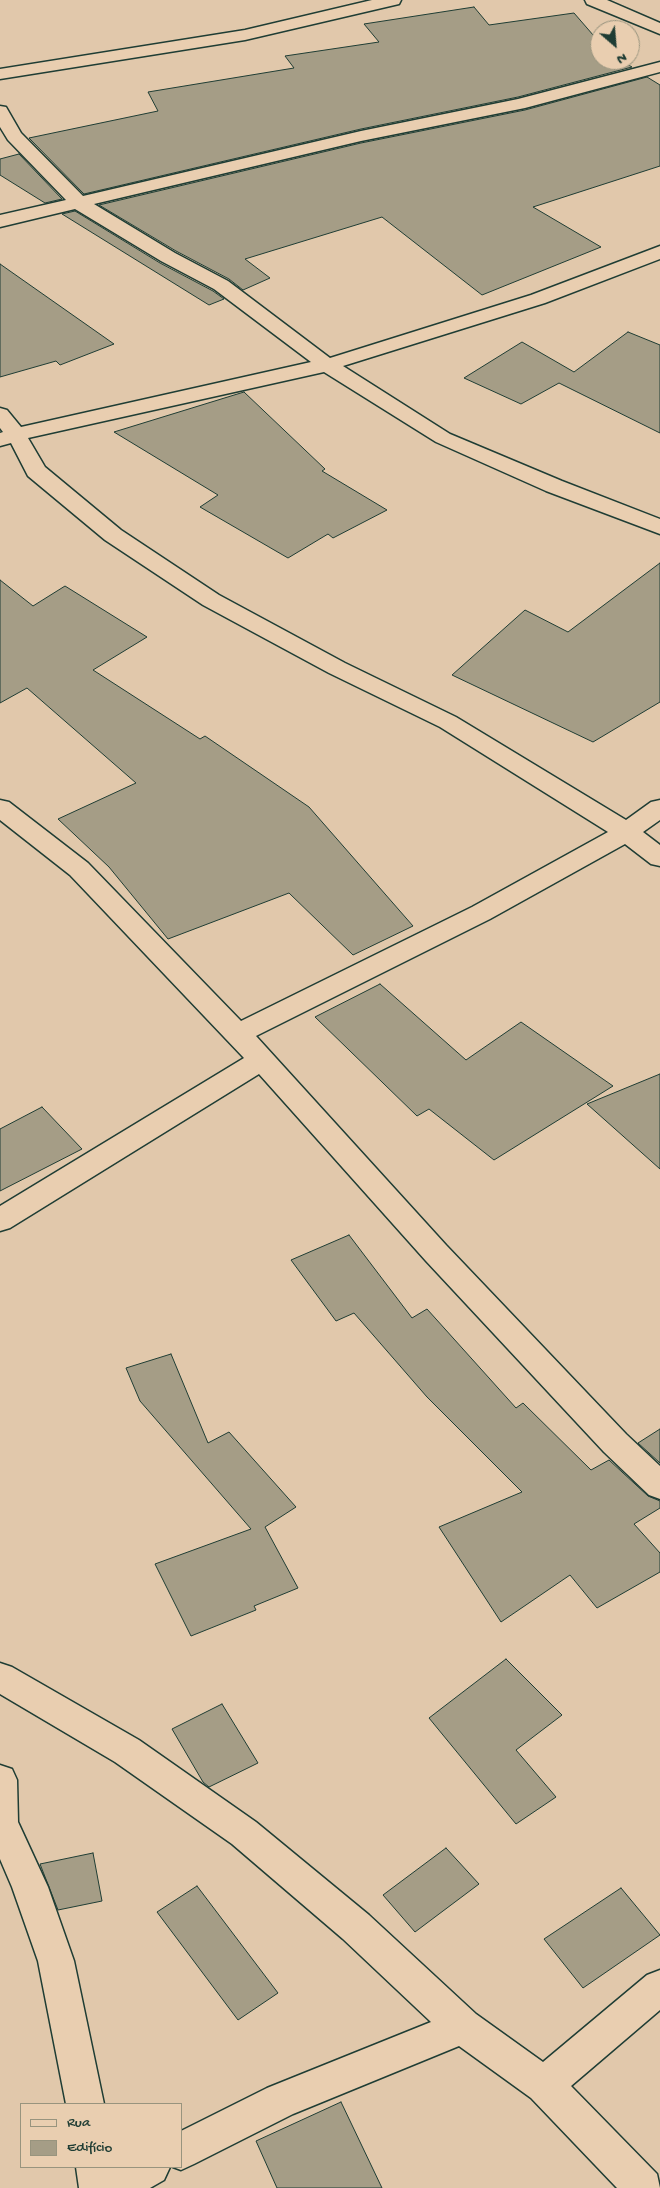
<!DOCTYPE html>
<html>
<head>
<meta charset="utf-8">
<style>
  body { margin:0 }
  #map { position:relative; width:660px; height:2188px; overflow:hidden; background:#e1c8ab; font-family:"Gochi Hand",sans-serif }
  canvas { display:block }
  .legend { position:absolute; left:20px; top:2103px; width:162px; height:65px; box-sizing:border-box; background:#e9ceb0; border:1px solid #98947e; margin:0; padding:6px 9px; list-style:none; font-size:15px; color:#1f3d34 }
  .legend li { display:flex; align-items:center; gap:10px; height:25px }
  .legend b { width:25px; border:1px solid #98947e }
  .north { position:absolute; left:590px; top:20px; width:50px; height:50px; box-sizing:border-box; background:#e9ceb0; border:1px solid #98947e; border-radius:50%; rotate:153deg; font-size:14px; font-weight:700; line-height:20px; text-align:center; color:#1f3d34 }
  .north::after { content:''; display:block; margin:auto; width:18px; height:22px; background:#1f3d34; clip-path:polygon(50% 0,100% 100%,50% 72%,0 100%) }
</style>
</head>
<body>
<div id="map">
<canvas width="660" height="2188"></canvas>
<ul class="legend">
<li><b style="height:6px;background:#e9ceb0"></b>Rua</li>
<li><b style="height:14px;background:#a59d86"></b>Edifício</li>
</ul>
<div class="north">N</div>
</div>
<script>
const ctx = document.querySelector('canvas').getContext('2d');
ctx.lineJoin = 'round';
function fill(path, color) {
  ctx.fillStyle = color;
  ctx.fill(path, 'evenodd');
}
function toPath(rows) {
  const path = new Path2D();
  for (const r of rows) {
    path.moveTo(r[0], r[1]);
    for (let i = 2; i < r.length; i += 2) path.lineTo(r[i], r[i + 1]);
  }
  return path;
}
function strokePath(path, color, width, dash) {
  ctx.strokeStyle = color;
  ctx.lineWidth = width;
  ctx.lineCap = dash ? 'butt' : 'round';
  ctx.setLineDash(dash || []);
  ctx.stroke(path);
}
const building = toPath([
  [474,7,489,25,574,13,600,43,600,60,620,60,632,67,518,97,361,129,84,194,29,138,158,111,148,92,294,68,285,56,379,42,364,24,474,7],
  [647,77,660,85,660,166,533,207,601,247,482,295,382,217,245,259,270,278,243,290,229,279,176,251,99,205,361,143,525,110,647,77],
  [19,154,62,199,45,203,0,175,0,159,19,154],
  [75,211,160,263,213,291,224,299,209,305,62,214,75,211],
  [0,264,114,344,60,365,56,361,0,377,0,264],
  [628,332,660,345,660,433,559,383,521,404,464,378,522,342,574,372,628,332],
  [244,392,325,469,322,471,387,510,333,538,328,534,288,558,200,507,218,495,114,432,244,392],
  [660,563,660,702,593,742,452,675,525,610,568,632,660,563],
  [0,580,33,606,65,586,147,637,93,670,200,739,205,736,309,807,413,926,353,955,289,893,168,939,109,867,58,819,136,783,27,688,0,703,0,580],
  [380,984,466,1060,521,1022,613,1086,494,1160,429,1109,417,1116,315,1017,380,984],
  [660,1074,660,1169,587,1104,660,1074],
  [42,1107,82,1149,0,1191,0,1129,42,1107],
  [349,1235,412,1318,427,1309,516,1408,523,1403,591,1470,609,1460,648,1496,660,1501,660,1508,634,1524,660,1553,660,1572,597,1608,570,1575,501,1622,439,1527,522,1492,427,1397,354,1313,336,1321,291,1260,349,1235],
  [171,1354,208,1443,229,1432,296,1507,265,1527,298,1588,254,1606,256,1610,191,1636,155,1564,251,1529,140,1401,126,1368,171,1354],
  [660,1429,660,1463,638,1443,660,1429],
  [506,1659,562,1715,516,1750,556,1797,516,1824,429,1718,506,1659],
  [222,1704,258,1763,209,1787,203,1782,172,1729,222,1704],
  [446,1848,479,1884,415,1932,383,1895,446,1848],
  [93,1853,102,1901,58,1910,40,1864,93,1853],
  [197,1886,278,1993,238,2020,157,1912,197,1886],
  [621,1888,660,1935,583,1988,544,1939,621,1888],
  [341,2102,382,2188,277,2188,256,2141,341,2102]
]);
fill(building, '#a59d86');
strokePath(building, '#1f3d34', 1);
const minor = toPath([
  [372,0,401,0,399,4,245,40,0,79,0,69,245,30,372,0],
  [585,0,607,0,660,23,660,34,587,4,585,0],
  [660,62,660,72,525,108,361,141,94,204,175,253,228,281,330,358,531,295,660,246,660,259,545,303,343,366,450,434,562,481,660,519,660,534,546,491,436,442,324,372,28,438,45,467,121,530,219,595,345,663,456,717,626,820,651,802,660,800,660,820,643,832,660,845,660,866,651,864,625,844,490,919,256,1036,446,1245,626,1434,660,1466,660,1499,649,1495,604,1452,426,1261,259,1074,10,1228,0,1231,0,1206,244,1058,70,875,0,820,0,800,9,802,88,863,241,1021,472,907,608,832,440,727,329,673,203,605,105,540,28,476,11,443,0,446,0,433,3,432,0,428,0,408,7,410,21,427,311,362,214,289,161,261,75,209,0,227,0,215,66,200,8,140,0,127,0,106,6,107,21,133,83,196,361,131,518,99,660,62],
  [0,1663,12,1667,139,1740,256,1822,369,1915,476,2014,543,2062,647,1975,660,1970,660,2010,571,2086,657,2174,660,2188,617,2188,531,2098,459,2046,293,2114,194,2164,181,2170,173,2167,181,2167,181,2131,267,2088,431,2022,343,1939,232,1844,115,1762,0,1694,0,1663],
  [0,1765,12,1769,17,1780,18,1822,48,1887,74,1961,104,2104,66,2104,38,1961,12,1887,0,1859,0,1765],
  [76,2167,170,2167,164,2180,150,2188,79,2188,76,2167]
]);
strokePath(minor, '#1f3d34', 3);
fill(minor, '#e9ceb0');
</script>
</body>
</html>
